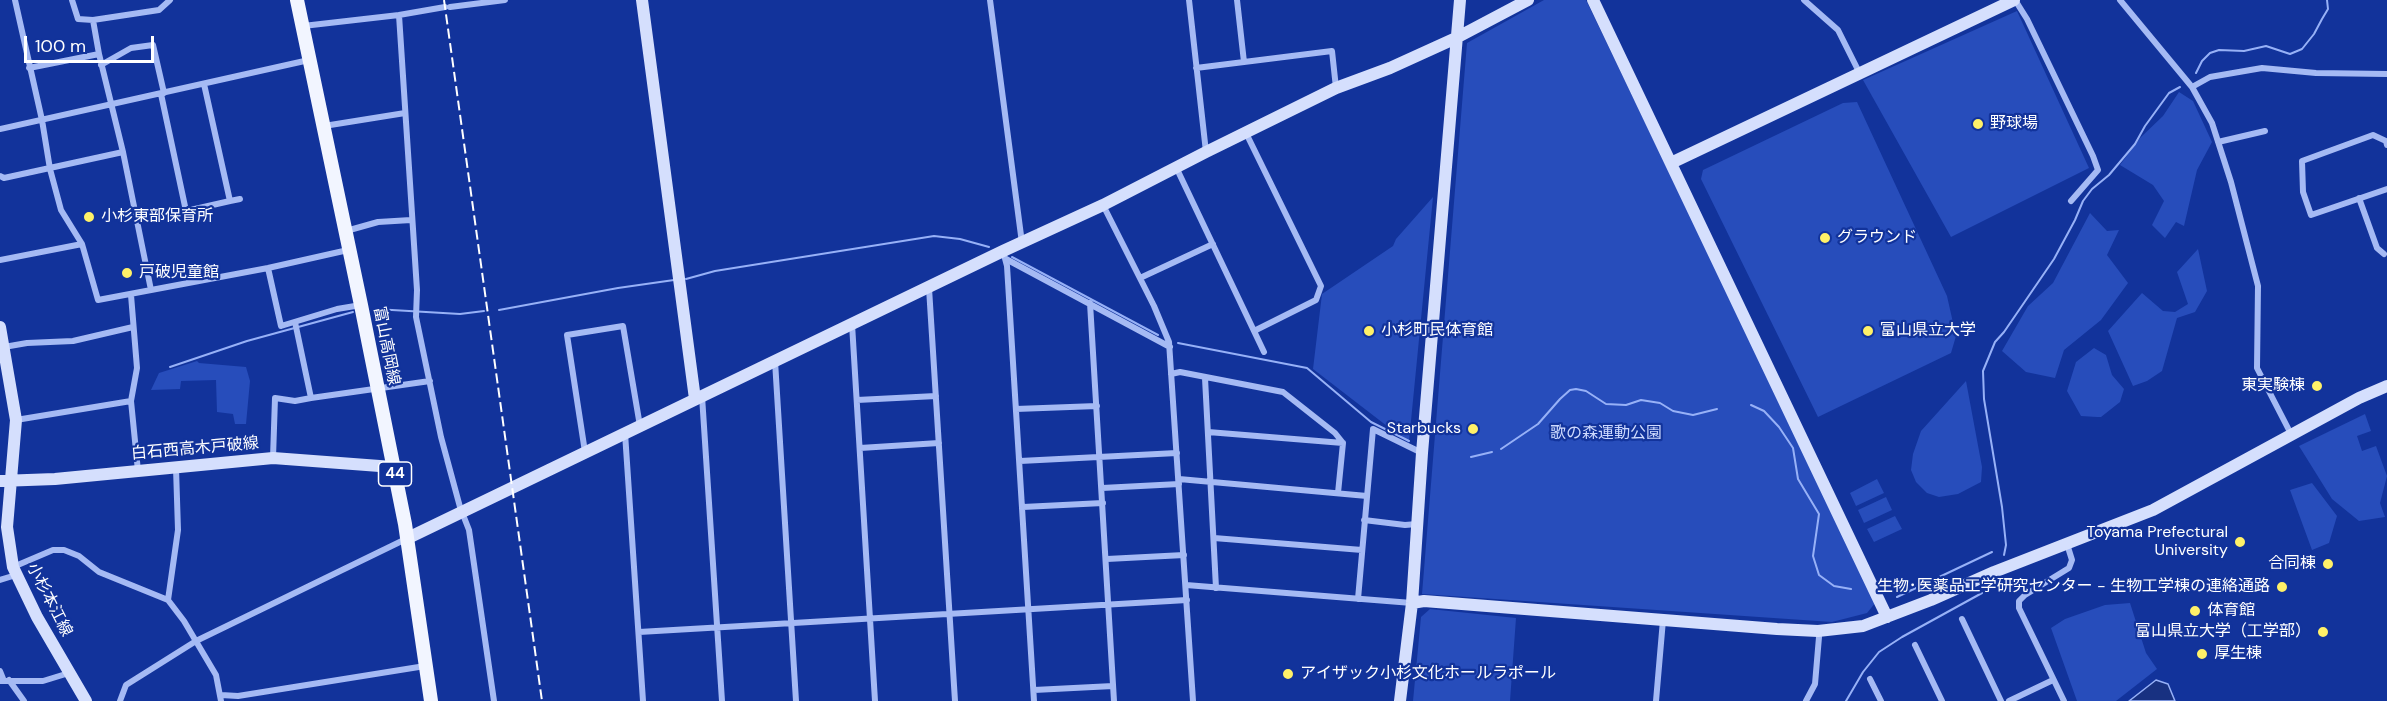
<!DOCTYPE html>
<html>
<head>
<meta charset="utf-8">
<style>
  body { margin:0 }
  #map { position:relative; width:2387px; height:701px; overflow:hidden; background:#12339b; font-family:"DM Sans",sans-serif }
  canvas { display:block }
  .scale { position:absolute; left:24px; top:36px; width:130px; height:27px; box-sizing:border-box; border:3px solid #fff; border-top:0; padding-left:8px; font-size:18px; line-height:21px; white-space:nowrap; color:#fff; -webkit-text-stroke:4px #12339b; paint-order:stroke }
</style>
</head>
<body>
<div id="map">
<canvas width="2387" height="701"></canvas>
<div class="scale">100 m</div>
</div>
<script>
const ctx = document.querySelector('canvas').getContext('2d');
ctx.lineJoin = 'round';
function fill(path, color) {
  ctx.fillStyle = color;
  ctx.fill(path, 'evenodd');
}
function toPath(rows) {
  const path = new Path2D();
  for (const r of rows) {
    path.moveTo(r[0], r[1]);
    for (let i = 2; i < r.length; i += 2) path.lineTo(r[i], r[i + 1]);
  }
  return path;
}
function strokePath(path, color, width, dash) {
  ctx.strokeStyle = color;
  ctx.lineWidth = width;
  ctx.lineCap = dash ? 'butt' : 'round';
  ctx.setLineDash(dash || []);
  ctx.stroke(path);
}
function write(font, color, halo, rows, align = 'center') {
  ctx.font = font + ' "DM Sans","Noto Sans JP",sans-serif';
  ctx.lineWidth = 4.5;
  ctx.setLineDash([]);
  ctx.textBaseline = 'middle';
  ctx.strokeStyle = halo;
  ctx.fillStyle = color;
  for (const [text, x, y, turn = 0] of rows) {
    ctx.save();
    ctx.translate(x, y);
    ctx.rotate((+turn || 0) * Math.PI / 180);
    ctx.textAlign = isNaN(turn) ? turn : align;
    if (halo) ctx.strokeText(text, 0, 0);
    ctx.fillText(text, 0, 0);
    ctx.restore();
  }
}
fill(toPath([
  [1544,0,1586,0,1876,602,1867,613,1832,622,1422,594,1467,43],
  [2017,11,2089,168,1951,237,1863,80],
  [2179,92,2193,101,2212,142,2197,170,2184,226,2176,222,2165,238,2152,225,2164,201,2153,185,2120,165,2140,138,2163,116],
  [1857,102,1947,296,1956,336,1951,353,1818,417,1701,179,1703,170,1843,103],
  [1433,197,1409,441,1409,443,1313,369,1322,294,1393,246,1396,239],
  [2090,213,2107,231,2119,230,2107,255,2128,283,2101,320,2064,350,2055,378,2026,372,2002,351,2028,306,2053,283],
  [2198,249,2207,291,2195,312,2177,318,2162,371,2147,381,2133,386,2108,331,2142,293,2163,311,2175,312,2188,304,2177,272],
  [2094,348,2106,355,2112,375,2124,389,2120,402,2101,417,2097,417,2081,416,2067,391,2076,362],
  [197,361,199,363,246,367,250,381,246,424,235,424,233,414,217,412,216,380,181,381,180,389,151,390,159,373],
  [1966,381,1982,467,1981,482,1958,494,1939,497,1927,493,1916,482,1911,470,1913,454,1921,431],
  [2365,414,2371,431,2357,436,2362,451,2376,446,2387,476,2380,503,2385,517,2359,521,2332,499,2299,446],
  [1877,479,1884,493,1856,506,1850,493],
  [2312,483,2337,516,2329,543,2312,550,2290,490],
  [1886,497,1892,510,1864,523,1858,510],
  [1895,516,1902,529,1874,542,1867,529],
  [2130,603,2146,653,2157,669,2116,701,2077,701,2051,628,2065,619,2105,605],
  [1430,609,1516,618,1510,701,1413,701,1421,617]
]), '#274dbb');
const water = toPath([
  [2156,680,2168,684,2175,701,2129,701,2156,680]
]);
fill(water, '#183181');
strokePath(water, '#97b1f7', 1.5);
strokePath(toPath([
  [2196,73,2202,61,2210,53,2219,50,2244,51,2266,46,2290,54,2302,49,2314,34,2322,19,2328,9,2327,0],
  [1012,257,1158,335],
  [686,279,715,271,934,236,960,239,989,247],
  [375,309,460,314,484,311],
  [499,310,618,288,674,280],
  [1178,343,1307,368,1371,422,1409,441],
  [170,367,247,341,353,312],
  [1751,405,1764,411,1779,427,1793,448,1798,479,1819,514,1813,556,1819,575,1834,586,1851,589],
  [1501,449,1538,424,1560,399,1570,390,1576,389,1586,391,1606,404,1626,405,1641,400,1660,403,1673,411,1693,415,1717,409],
  [1471,457,1492,452],
  [2004,555,2006,545,2002,507,1984,399,1983,371,1995,342,2004,332,2054,259,2075,220,2083,201,2092,189,2109,175,2135,144,2145,126,2169,93,2180,87],
  [1897,597,1992,552],
  [1846,701,1863,672,1879,652,1902,637,1982,593]
]), '#97b1f7', 2);
strokePath(toPath([
  [15,0,42,120,50,169,61,210,82,244,98,300,268,268,348,250],
  [72,0,78,19,93,20,99,54],
  [990,0,1022,243],
  [1189,0,1206,152],
  [1237,0,1244,62],
  [1804,0,1838,30,1859,72],
  [2015,0,2027,19,2093,156,2098,170,2071,201],
  [2120,0,2192,87,2212,123,2231,182,2258,286,2257,368,2291,434],
  [450,7,505,0],
  [399,15,445,7],
  [93,20,159,10,170,0],
  [303,26,399,15,417,290,416,317,441,437,460,507,469,530,494,701],
  [101,65,131,48,153,45,164,93],
  [1196,68,1332,51,1336,88],
  [2192,87,2210,77,2262,68,2316,73,2387,74],
  [161,94,186,211,230,201,204,84],
  [324,126,405,113],
  [0,129,309,60],
  [1246,133,1321,286,1316,300,1254,331],
  [2218,142,2265,131],
  [2387,145,2386,141,2373,135,2302,161,2303,192,2311,215,2387,189],
  [123,152,151,290],
  [1176,167,1264,352],
  [0,176,4,178,123,152,99,54,29,68],
  [2359,198,2377,248,2384,254],
  [230,201,240,199],
  [1103,205,1154,306,1169,342,1193,701],
  [168,215,186,211],
  [346,231,378,222,411,220],
  [1003,251,1007,266,1034,701],
  [1006,259,1170,347],
  [0,260,82,244],
  [268,268,281,326,337,309,361,305],
  [1140,278,1213,244],
  [929,288,955,701],
  [131,295,137,368,131,401,138,471],
  [1090,303,1114,701],
  [295,322,311,398,430,381],
  [852,324,875,701],
  [4,347,27,343,73,341,133,327],
  [775,361,796,701],
  [1171,374,1180,372,1283,392,1335,433,1343,443,1338,493],
  [1205,378,1216,588],
  [702,396,722,701],
  [857,400,936,396],
  [1016,409,1097,406],
  [16,420,131,401],
  [1208,432,1343,443],
  [625,433,643,701],
  [860,448,939,443],
  [585,452,567,335,623,326,640,426],
  [273,458,275,398,295,401,311,398],
  [1020,461,1177,453],
  [1179,479,1367,496],
  [1102,488,1179,484],
  [1023,507,1103,503],
  [1364,520,1405,525,1417,524],
  [1214,538,1362,550],
  [1107,559,1184,555],
  [13,567,53,550,64,550,79,556,99,572,168,600,184,621,216,675,221,701],
  [0,580,16,575],
  [1186,585,1412,603],
  [1358,599,1373,429,1422,453],
  [168,600,178,530,176,468],
  [1962,619,2001,701],
  [639,632,1187,600],
  [1915,645,1942,701],
  [0,671,4,681],
  [1870,679,1881,701],
  [9,680,24,701],
  [0,681,43,681,69,673],
  [1034,690,1113,686],
  [221,695,238,696,425,666],
  [120,701,126,685,196,641,408,538],
  [1656,701,1663,620],
  [1806,701,1815,684,1819,637,1818,631],
  [2009,701,2053,680],
  [2064,701,2019,608,2019,601,2025,595,2069,568,2072,560,2067,544]
]), '#a5baf4', 6);
strokePath(toPath([
  [642,0,695,399],
  [1593,0,1887,617],
  [1671,163,2014,0],
  [0,327,16,420,7,527,13,567,37,617,86,701],
  [0,481,55,479,273,458,393,467],
  [408,538,1003,251,1103,205,1206,152,1336,88,1390,68,1456,38,1528,0],
  [1412,603,1424,601,1777,629,1818,631,1863,626,1931,600,1994,572,2153,510,2359,398,2387,386],
  [1400,701,1412,603,1422,453,1460,0]
]), '#d5dffd', 12);
strokePath(toPath([
  [297,0,361,305,405,524,431,701]
]), '#f2f5ff', 14);
strokePath(toPath([
  [444,0,542,701]
]), '#fff', 2, [10, 4.5]);
for (const [x, y, r, color] of [
  [1978,124,6,"#fff168"],
  [89,217,6,"#fff168"],
  [1825,238,6,"#fff168"],
  [127,273,6,"#fff168"],
  [1369,331,6,"#fff168"],
  [1868,331,6,"#fff168"],
  [2317,386,6,"#fff168"],
  [1473,429,6,"#fff168"],
  [2240,542,6,"#fff168"],
  [2328,564,6,"#fff168"],
  [2282,587,6,"#fff168"],
  [2195,611,6,"#fff168"],
  [2323,632,6,"#fff168"],
  [2202,654,6,"#fff168"],
  [1288,674,6,"#fff168"]
]) {
  const dot = new Path2D();
  dot.arc(x, y, r, 0, 2 * Math.PI);
  ctx.fillStyle = color;
  ctx.fill(dot);
  strokePath(dot, '#12339b', 2);
}
for (const [x, y, w] of [
  [395,474,33]
]) {
  const box = new Path2D();
  box.roundRect(x - w / 2, y - 12, w, 24, 4.5);
  ctx.fillStyle = '#12339b';
  ctx.fill(box);
  strokePath(box, '#fff', 1.5);
}
write('bold 15px', '#fff', null, [
  ["44",395,474]
]);
write('16px', '#fff', '#12339b', [
  ["野球場",1990,124],
  ["小杉東部保育所",101,217],
  ["グラウンド",1837,238],
  ["戸破児童館",139,273],
  ["小杉町民体育館",1381,331],
  ["富山県立大学",1880,331],
  ["東実験棟",2305,386,"right"],
  ["Starbucks",1461,429,"right"],
  ["Toyama Prefectural",2228,533,"right"],
  ["University",2228,551,"right"],
  ["合同棟",2316,564,"right"],
  ["生物･医薬品工学研究センター - 生物工学棟の連絡通路",2270,587,"right"],
  ["体育館",2207,611],
  ["富山県立大学（工学部）",2311,632,"right"],
  ["厚生棟",2214,654],
  ["アイザック小杉文化ホールラポール",1300,674]
], 'left');
write('16px', '#fff', '#12339b', [
  ["富山高岡線",386,346,79],
  ["白石西高木戸破線",195,449,-5],
  ["小杉本江線",49,600,63]
]);
write('16px', '#cedafe', '#12339b', [
  ["歌の森運動公園",1606,434]
]);
</script>
</body>
</html>
